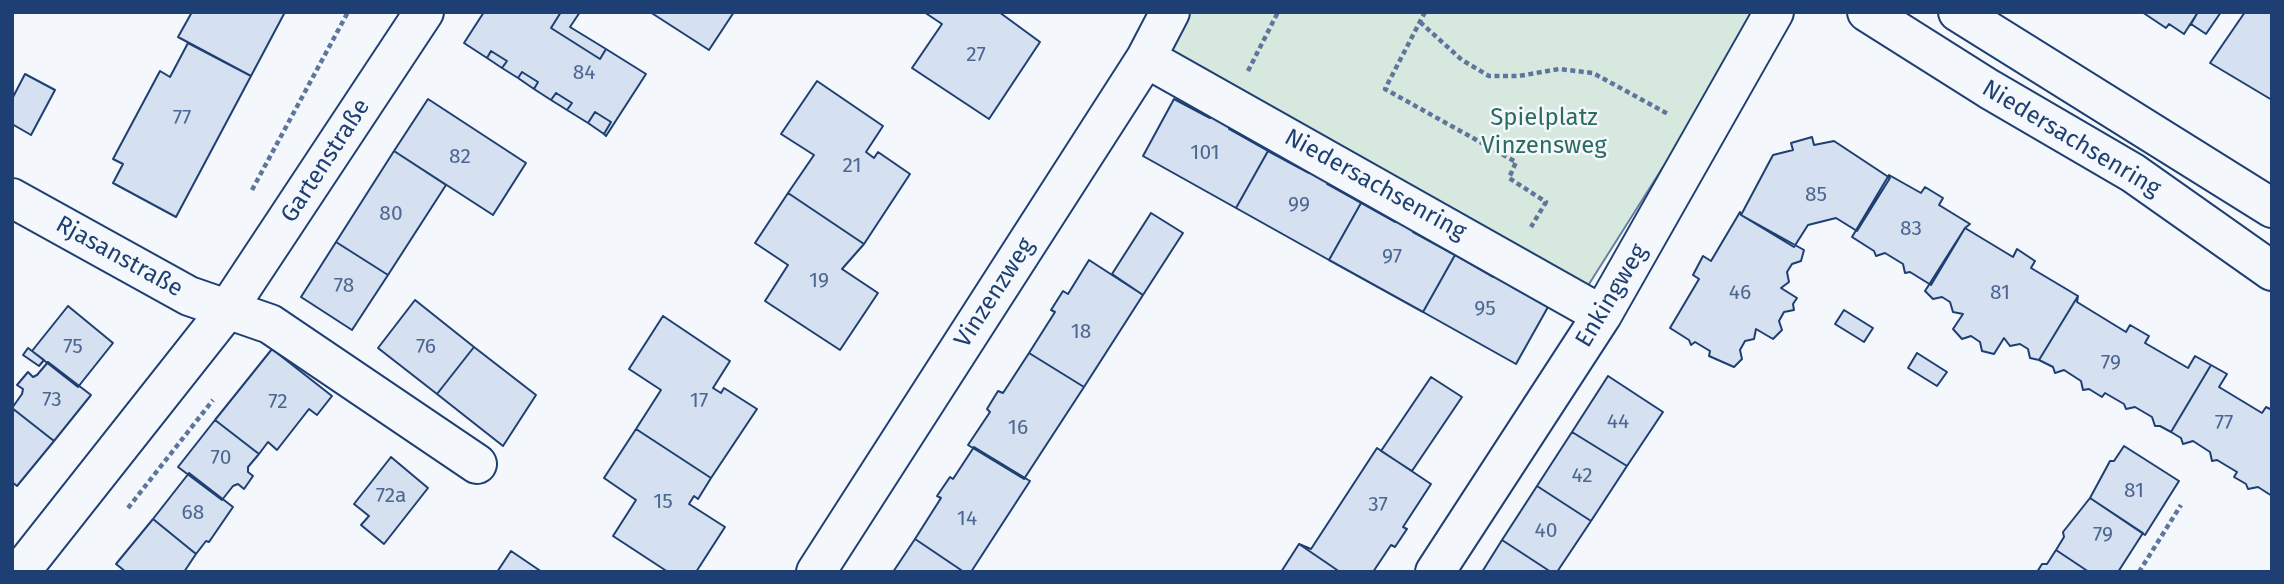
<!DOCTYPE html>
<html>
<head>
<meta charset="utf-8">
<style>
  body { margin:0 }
  #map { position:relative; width:2284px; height:584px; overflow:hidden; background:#f4f7fb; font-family:"Fira Sans",sans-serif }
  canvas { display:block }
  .frame { position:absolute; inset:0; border:14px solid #1d3f73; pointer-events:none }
</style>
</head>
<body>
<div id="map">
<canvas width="2284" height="584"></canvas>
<div class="frame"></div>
</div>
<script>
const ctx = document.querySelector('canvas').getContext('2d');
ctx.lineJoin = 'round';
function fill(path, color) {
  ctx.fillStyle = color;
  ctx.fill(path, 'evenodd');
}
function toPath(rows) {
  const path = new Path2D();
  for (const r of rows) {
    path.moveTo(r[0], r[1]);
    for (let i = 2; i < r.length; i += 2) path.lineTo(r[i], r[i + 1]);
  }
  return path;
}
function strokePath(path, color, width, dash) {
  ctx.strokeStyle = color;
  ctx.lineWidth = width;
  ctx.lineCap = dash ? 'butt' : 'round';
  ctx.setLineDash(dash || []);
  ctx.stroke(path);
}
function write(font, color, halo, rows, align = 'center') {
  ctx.font = font + ' "Fira Sans",sans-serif';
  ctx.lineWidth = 5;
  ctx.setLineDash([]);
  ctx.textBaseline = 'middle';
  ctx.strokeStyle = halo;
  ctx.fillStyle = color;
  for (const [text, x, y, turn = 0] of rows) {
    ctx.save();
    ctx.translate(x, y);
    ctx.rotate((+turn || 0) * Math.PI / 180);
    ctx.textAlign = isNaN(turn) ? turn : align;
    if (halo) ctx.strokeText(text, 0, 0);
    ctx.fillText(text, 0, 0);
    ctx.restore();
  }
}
const green = toPath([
  [1183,12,1761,12,1584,292,1161,50,1183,12]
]);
fill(green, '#d7e8df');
strokePath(green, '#687fa3', 2);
const building = toPath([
  [192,12,285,12,251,76,178,37,192,12],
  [484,12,561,12,551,28,600,59,606,49,646,74,606,136,604,134,611,122,595,112,588,123,567,110,572,103,556,93,551,100,534,89,538,82,522,72,518,78,502,68,507,61,491,51,487,58,464,43,484,12],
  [561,12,580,12,570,27,606,49,600,59,551,28,561,12],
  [650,12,734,12,709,50,650,12],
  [924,12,999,12,1040,42,989,119,912,68,942,24,924,12],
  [2142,12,2198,12,2184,34,2169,24,2166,28,2142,12],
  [2198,12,2221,12,2206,34,2191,24,2198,12],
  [2245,12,2272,12,2272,100,2210,63,2245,12],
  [188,43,251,76,176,217,113,183,123,164,113,159,160,71,170,77,188,43],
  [491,51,507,61,502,68,487,58,491,51],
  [522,72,538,82,534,89,518,78,522,72],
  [25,74,55,90,31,135,12,124,12,99,25,74],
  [817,81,883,126,866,152,874,158,878,152,910,174,864,244,788,193,814,155,781,134,817,81],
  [556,93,572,103,567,110,551,100,556,93],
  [428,99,526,163,493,215,394,151,428,99],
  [1174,99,1210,118,1211,115,1231,125,1229,129,1268,151,1236,208,1143,156,1174,99],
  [595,112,611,122,604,134,588,123,595,112],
  [1812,137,1814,145,1834,141,1890,178,1857,231,1836,218,1808,225,1794,247,1741,215,1773,155,1793,150,1791,143,1812,137],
  [394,151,446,185,388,275,336,242,394,151],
  [1268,151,1309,173,1311,170,1329,180,1327,184,1361,203,1329,260,1236,208,1268,151],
  [1889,175,1921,193,1925,187,1943,198,1939,205,1970,224,1965,228,1931,285,1910,272,1905,273,1903,264,1885,253,1876,256,1874,251,1852,237,1889,175],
  [788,193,864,244,842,269,878,293,840,350,765,301,788,265,755,243,788,193],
  [1361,203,1395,222,1396,218,1416,229,1413,232,1455,255,1423,312,1329,260,1361,203],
  [1740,212,1741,215,1804,250,1801,261,1792,264,1787,272,1789,282,1781,288,1797,298,1793,304,1794,310,1784,312,1779,321,1782,330,1773,339,1756,329,1754,339,1745,341,1740,350,1742,359,1734,367,1709,356,1710,351,1695,342,1691,345,1689,340,1670,328,1699,279,1693,275,1703,256,1711,261,1740,212],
  [1151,213,1183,233,1143,295,1112,274,1151,213],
  [1965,228,2013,257,2017,249,2035,261,2031,268,2078,296,2039,360,2030,358,2028,349,2020,344,2010,346,2004,338,1994,354,1982,351,1980,342,1971,336,1962,339,1953,329,1963,314,1953,312,1950,302,1942,297,1933,299,1925,291,1965,228],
  [336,242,388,275,352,330,301,297,336,242],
  [1455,255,1493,277,1495,273,1514,284,1512,287,1548,307,1516,364,1423,312,1455,255],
  [1089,260,1143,295,1084,387,1029,353,1055,312,1051,310,1063,291,1068,294,1089,260],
  [2078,296,2077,302,2126,332,2130,325,2149,336,2145,343,2188,368,2195,356,2211,365,2171,432,2160,426,2155,426,2152,417,2135,407,2126,409,2124,404,2105,393,2102,397,2089,389,2083,390,2081,381,2064,370,2055,373,2053,367,2039,360,2078,296],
  [415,300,474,347,437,394,378,348,415,300],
  [68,306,113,343,78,387,32,351,68,306],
  [1844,310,1873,328,1864,342,1835,324,1844,310],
  [663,316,730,361,713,388,721,393,724,388,757,409,711,478,636,429,661,390,629,369,663,316],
  [474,347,536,395,503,446,437,394,474,347],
  [28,348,44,360,39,366,23,355,28,348],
  [272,349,332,396,317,415,309,409,277,450,268,442,259,454,215,420,272,349],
  [1029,353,1084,387,1024,479,968,445,990,412,987,409,998,391,1003,393,1029,353],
  [1917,353,1947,372,1937,386,1908,368,1917,353],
  [48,362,91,395,54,441,12,408,22,394,23,389,17,385,28,372,33,377,37,375,48,362],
  [2211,365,2227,374,2219,387,2262,413,2266,407,2272,410,2272,496,2258,487,2248,489,2246,484,2234,477,2237,472,2217,460,2212,461,2210,452,2193,441,2183,444,2181,438,2171,432,2211,365],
  [1608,376,1663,412,1627,466,1572,432,1608,376],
  [1431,377,1462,397,1412,471,1381,451,1431,377],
  [12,408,54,441,17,486,12,482,12,408],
  [215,420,259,454,248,467,248,472,253,476,244,489,238,484,233,486,222,500,178,467,215,420],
  [636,429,711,478,698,499,694,496,689,504,725,527,696,572,668,572,613,536,636,500,604,478,636,429],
  [1572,432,1627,466,1591,521,1537,486,1572,432],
  [2124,446,2179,481,2145,535,2090,498,2110,461,2114,461,2124,446],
  [974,447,1030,481,971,572,964,572,915,539,941,498,937,496,950,477,953,479,974,447],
  [1377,448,1431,484,1403,527,1407,529,1395,547,1391,545,1373,572,1340,572,1299,544,1311,549,1377,448],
  [391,457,428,488,384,544,361,525,369,516,354,504,391,457],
  [189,473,233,507,209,542,206,541,196,554,153,519,189,473],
  [1537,486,1591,521,1557,572,1551,572,1502,540,1537,486],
  [2090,498,2143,533,2118,572,2089,572,2056,550,2064,537,2063,532,2090,498],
  [153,519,196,554,184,572,126,572,116,564,153,519],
  [915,539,964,572,893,572,915,539],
  [1502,540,1551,572,1482,572,1502,540],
  [1299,544,1340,572,1281,572,1299,544],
  [2056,550,2089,572,2037,572,2042,564,2047,564,2056,550],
  [511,551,542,572,497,572,511,551]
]);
fill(building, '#d5e0f0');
strokePath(building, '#1d3f73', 2);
const minor = toPath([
  [1146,58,1602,315],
  [12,198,189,296,270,324,477,464],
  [816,572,1146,58,1170,12],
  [1435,572,1602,315,1774,12]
]);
const tertiary = toPath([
  [20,572,227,310,424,12]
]);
const secondary = toPath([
  [1867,12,1989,89,2133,173,2272,271],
  [1958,12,2272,208]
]);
strokePath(minor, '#1d3f73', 42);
strokePath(tertiary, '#1d3f73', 42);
strokePath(secondary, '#1d3f73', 42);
strokePath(toPath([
  [1425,12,1385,89,1516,162,1509,178,1546,202,1531,227],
  [1420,22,1462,60,1489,76,1519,76,1559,69,1593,73,1668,114],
  [1248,71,1278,12],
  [252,190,348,12],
  [128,508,213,400],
  [2139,572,2181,505]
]), '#5e769c', 4.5, [5, 3.5]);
strokePath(minor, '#f4f7fb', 38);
strokePath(tertiary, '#f4f7fb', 38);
strokePath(secondary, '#f4f7fb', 38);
write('21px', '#4b6792', null, [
  ["27",976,55],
  ["84",584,73],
  ["77",182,118],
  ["101",1205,153],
  ["82",460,157],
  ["21",852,166],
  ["85",1816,195],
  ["99",1299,205],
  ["80",391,214],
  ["83",1911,229],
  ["97",1392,257],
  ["19",819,281],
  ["78",344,286],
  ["46",1740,293],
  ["81",2000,293],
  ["95",1485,309],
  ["18",1081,332],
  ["75",73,347],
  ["76",426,347],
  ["79",2111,363],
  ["73",52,400],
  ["17",699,401],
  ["72",278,402],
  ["44",1618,422],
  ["77",2224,423],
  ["16",1018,428],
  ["70",221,458],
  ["42",1582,476],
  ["81",2134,491],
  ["72a",391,496],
  ["15",663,502],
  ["37",1378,505],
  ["68",193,513],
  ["14",967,519],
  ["40",1546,531],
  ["79",2103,535]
]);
write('24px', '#2c6c60', '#f4f7fb', [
  ["Spielplatz",1544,118],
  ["Vinzensweg",1544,146]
]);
write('24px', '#1d3f73', '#f4f7fb', [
  ["Niedersachsenring",2071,139,31],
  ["Gartenstraße",326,161,-57],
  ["Niedersachsenring",1375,185,29],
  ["Rjasanstraße",119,257,29],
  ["Vinzenzweg",995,293,-57],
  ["Enkingweg",1612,296,-59]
]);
</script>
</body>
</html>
